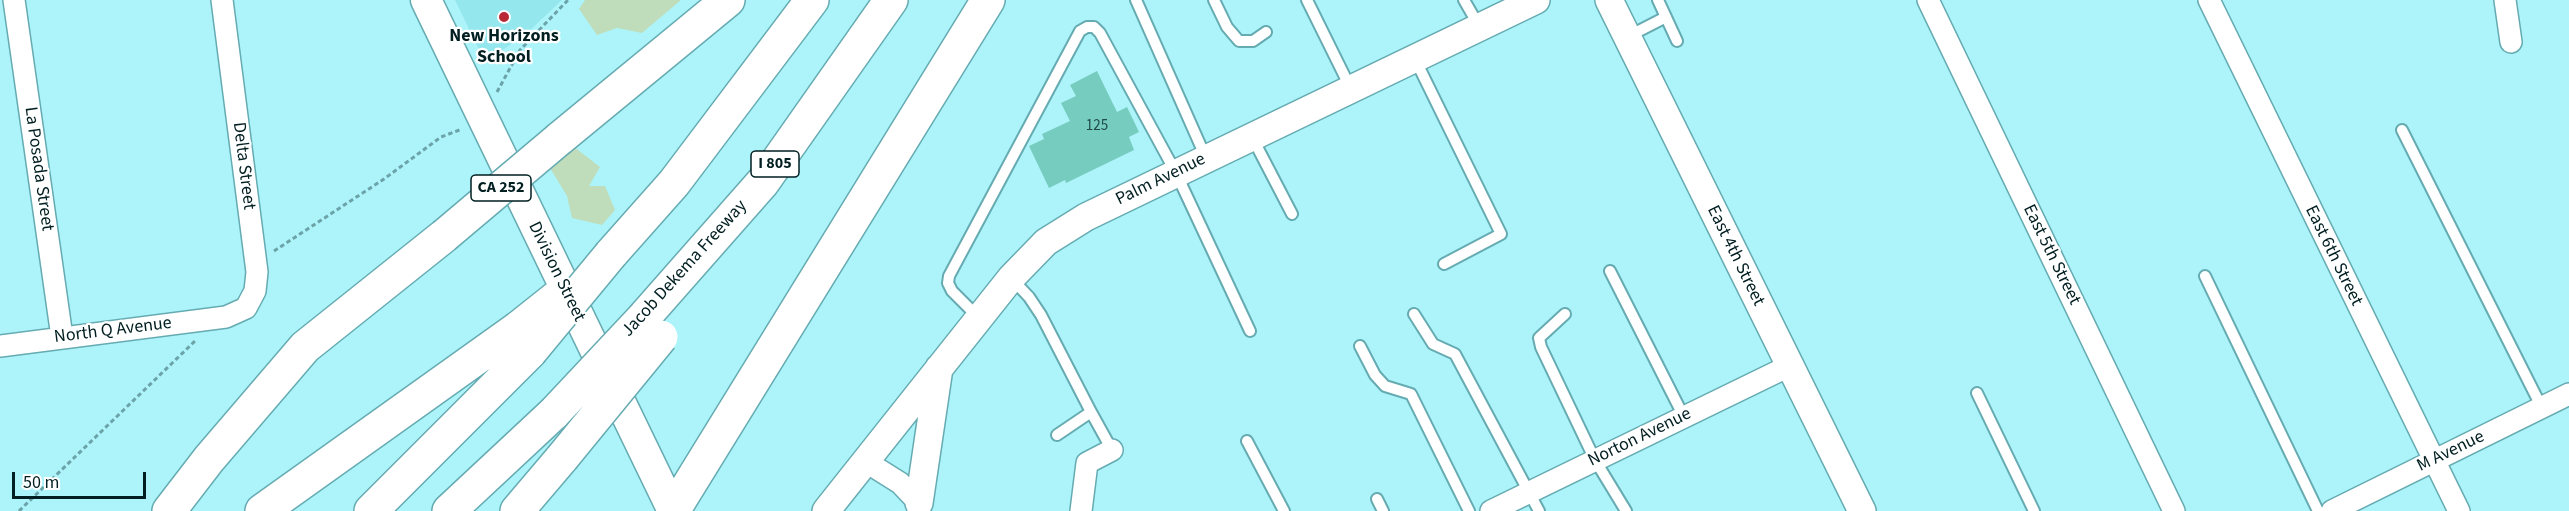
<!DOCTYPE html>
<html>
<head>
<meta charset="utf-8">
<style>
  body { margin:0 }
  #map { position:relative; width:2569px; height:511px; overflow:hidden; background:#acf4fa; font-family:"Source Sans 3",sans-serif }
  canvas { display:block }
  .scale { position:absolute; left:12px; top:472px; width:134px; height:27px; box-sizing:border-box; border:3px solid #011e21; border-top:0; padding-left:8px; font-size:18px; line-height:21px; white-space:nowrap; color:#011e21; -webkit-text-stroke:4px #fff; paint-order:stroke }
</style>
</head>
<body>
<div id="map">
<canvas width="2569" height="511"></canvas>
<div class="scale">50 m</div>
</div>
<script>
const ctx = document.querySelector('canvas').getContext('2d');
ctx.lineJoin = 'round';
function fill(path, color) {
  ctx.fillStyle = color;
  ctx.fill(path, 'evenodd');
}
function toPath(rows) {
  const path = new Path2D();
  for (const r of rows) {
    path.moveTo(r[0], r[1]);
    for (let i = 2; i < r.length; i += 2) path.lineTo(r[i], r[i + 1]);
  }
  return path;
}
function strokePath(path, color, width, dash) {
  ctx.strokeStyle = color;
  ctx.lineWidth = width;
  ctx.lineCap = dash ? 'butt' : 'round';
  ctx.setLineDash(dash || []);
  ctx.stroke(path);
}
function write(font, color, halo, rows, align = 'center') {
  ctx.font = font + ' "Source Sans 3",sans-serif';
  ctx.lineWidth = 4.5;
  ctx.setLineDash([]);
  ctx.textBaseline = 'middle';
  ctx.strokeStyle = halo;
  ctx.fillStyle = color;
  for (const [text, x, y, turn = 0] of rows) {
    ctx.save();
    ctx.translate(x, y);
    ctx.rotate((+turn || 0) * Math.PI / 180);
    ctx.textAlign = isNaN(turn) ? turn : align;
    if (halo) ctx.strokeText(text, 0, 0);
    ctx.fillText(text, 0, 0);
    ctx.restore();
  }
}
fill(toPath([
  [455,0,562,0,526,34,485,62]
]), '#94e7ed');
fill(toPath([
  [585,0,681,0,642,33,617,28,597,35,579,9],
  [573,146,600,167,589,186,605,186,615,210,602,225,572,218,567,196,550,168]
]), '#bfddbb');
fill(toPath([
  [1097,71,1117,112,1127,107,1139,132,1129,137,1134,150,1066,183,1065,180,1049,188,1029,146,1044,139,1042,134,1070,121,1061,103,1076,96,1070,85]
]), '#76ccbe');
const service = toPath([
  [1136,0,1206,158],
  [1214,0,1227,27,1239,41,1253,41,1266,32],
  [1307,0,1351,89],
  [1464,0,1479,26],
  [1658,0,1677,41],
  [1629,36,1666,17],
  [1415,59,1501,234,1444,264],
  [2402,130,2542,408],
  [1252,137,1292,214],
  [1610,271,1684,417],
  [2205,276,2318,511],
  [1011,278,1029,297,1041,315,1091,412,1057,435],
  [1414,314,1433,344,1455,354,1539,511],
  [1565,314,1539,338,1541,347,1595,460,1626,511],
  [979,318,952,291,948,283,949,276,1080,31,1087,27,1094,27,1100,33,1176,173,1250,331],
  [1360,346,1375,375,1385,386,1411,394,1469,511],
  [1977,393,2034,511],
  [1091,412,1112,450],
  [1247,441,1284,511],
  [1377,499,1383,511]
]);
const minor = toPath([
  [14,0,62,337],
  [1928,0,2174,511],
  [2209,0,2459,511],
  [2505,0,2511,42],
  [0,346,226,317,246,308,255,291,257,272,222,0],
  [865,461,900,483,919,503,918,511],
  [1081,511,1087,463,1112,450],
  [1491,511,1789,366],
  [2332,511,2569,394]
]);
const tertiary = toPath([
  [1609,0,1862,511],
  [919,503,939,368],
  [826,511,1011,278,1046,242,1086,217,1536,0]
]);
const secondary = toPath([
  [426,0,673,511]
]);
const motorway = toPath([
  [559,139,728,0],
  [611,254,674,183,812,0],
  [645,316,763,182,891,0],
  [169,511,209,459,305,347,444,236],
  [262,511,517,329],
  [371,511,530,352],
  [449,511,554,413],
  [517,511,562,458],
  [673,511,988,0]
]);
strokePath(service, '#65abb1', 14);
strokePath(minor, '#65abb1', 24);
strokePath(tertiary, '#65abb1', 30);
strokePath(secondary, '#65abb1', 33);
strokePath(motorway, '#65abb1', 36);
strokePath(toPath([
  [497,92,520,50,568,0],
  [274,251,384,179,441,137,462,129],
  [19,511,195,341]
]), '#6ba3a8', 3, [4.5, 3]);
strokePath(service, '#fff', 10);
strokePath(minor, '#fff', 21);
strokePath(tertiary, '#fff', 27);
strokePath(secondary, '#fff', 30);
strokePath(motorway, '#fff', 33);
const motorwayBridge = toPath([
  [444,236,559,139],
  [517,329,556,298],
  [530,352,611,254],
  [554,413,645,316],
  [562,458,661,337]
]);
strokePath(motorwayBridge, '#65abb1', 36, []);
strokePath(motorwayBridge, '#fff', 33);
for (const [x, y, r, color] of [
  [504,17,6,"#b92835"]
]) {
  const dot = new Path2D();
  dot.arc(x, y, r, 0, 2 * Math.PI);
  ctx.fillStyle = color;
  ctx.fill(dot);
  strokePath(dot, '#fff', 2);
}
write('15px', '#1e4a48', null, [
  ["125",1097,127]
]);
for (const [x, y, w] of [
  [775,164,48],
  [501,188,60]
]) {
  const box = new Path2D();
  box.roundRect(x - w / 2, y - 13, w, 26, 4.5);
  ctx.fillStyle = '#fff';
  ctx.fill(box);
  strokePath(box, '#011e21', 1.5);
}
write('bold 16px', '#011e21', null, [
  ["I 805",775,164],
  ["CA 252",501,188]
]);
write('bold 18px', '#011e21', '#fff', [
  ["New Horizons",504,37],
  ["School",504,58]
]);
write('18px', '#011e21', '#fff', [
  ["Delta Street",243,166,83],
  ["La Posada Street",38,169,82],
  ["Palm Avenue",1161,180,-26],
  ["East 5th Street",2051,255,64],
  ["East 4th Street",1735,256,64],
  ["East 6th Street",2333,256,64],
  ["Jacob Dekema Freeway",685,269,-48],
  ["Division Street",556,272,64],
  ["North Q Avenue",113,331,-7],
  ["Norton Avenue",1640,438,-26],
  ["M Avenue",2451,452,-26]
]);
</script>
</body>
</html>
